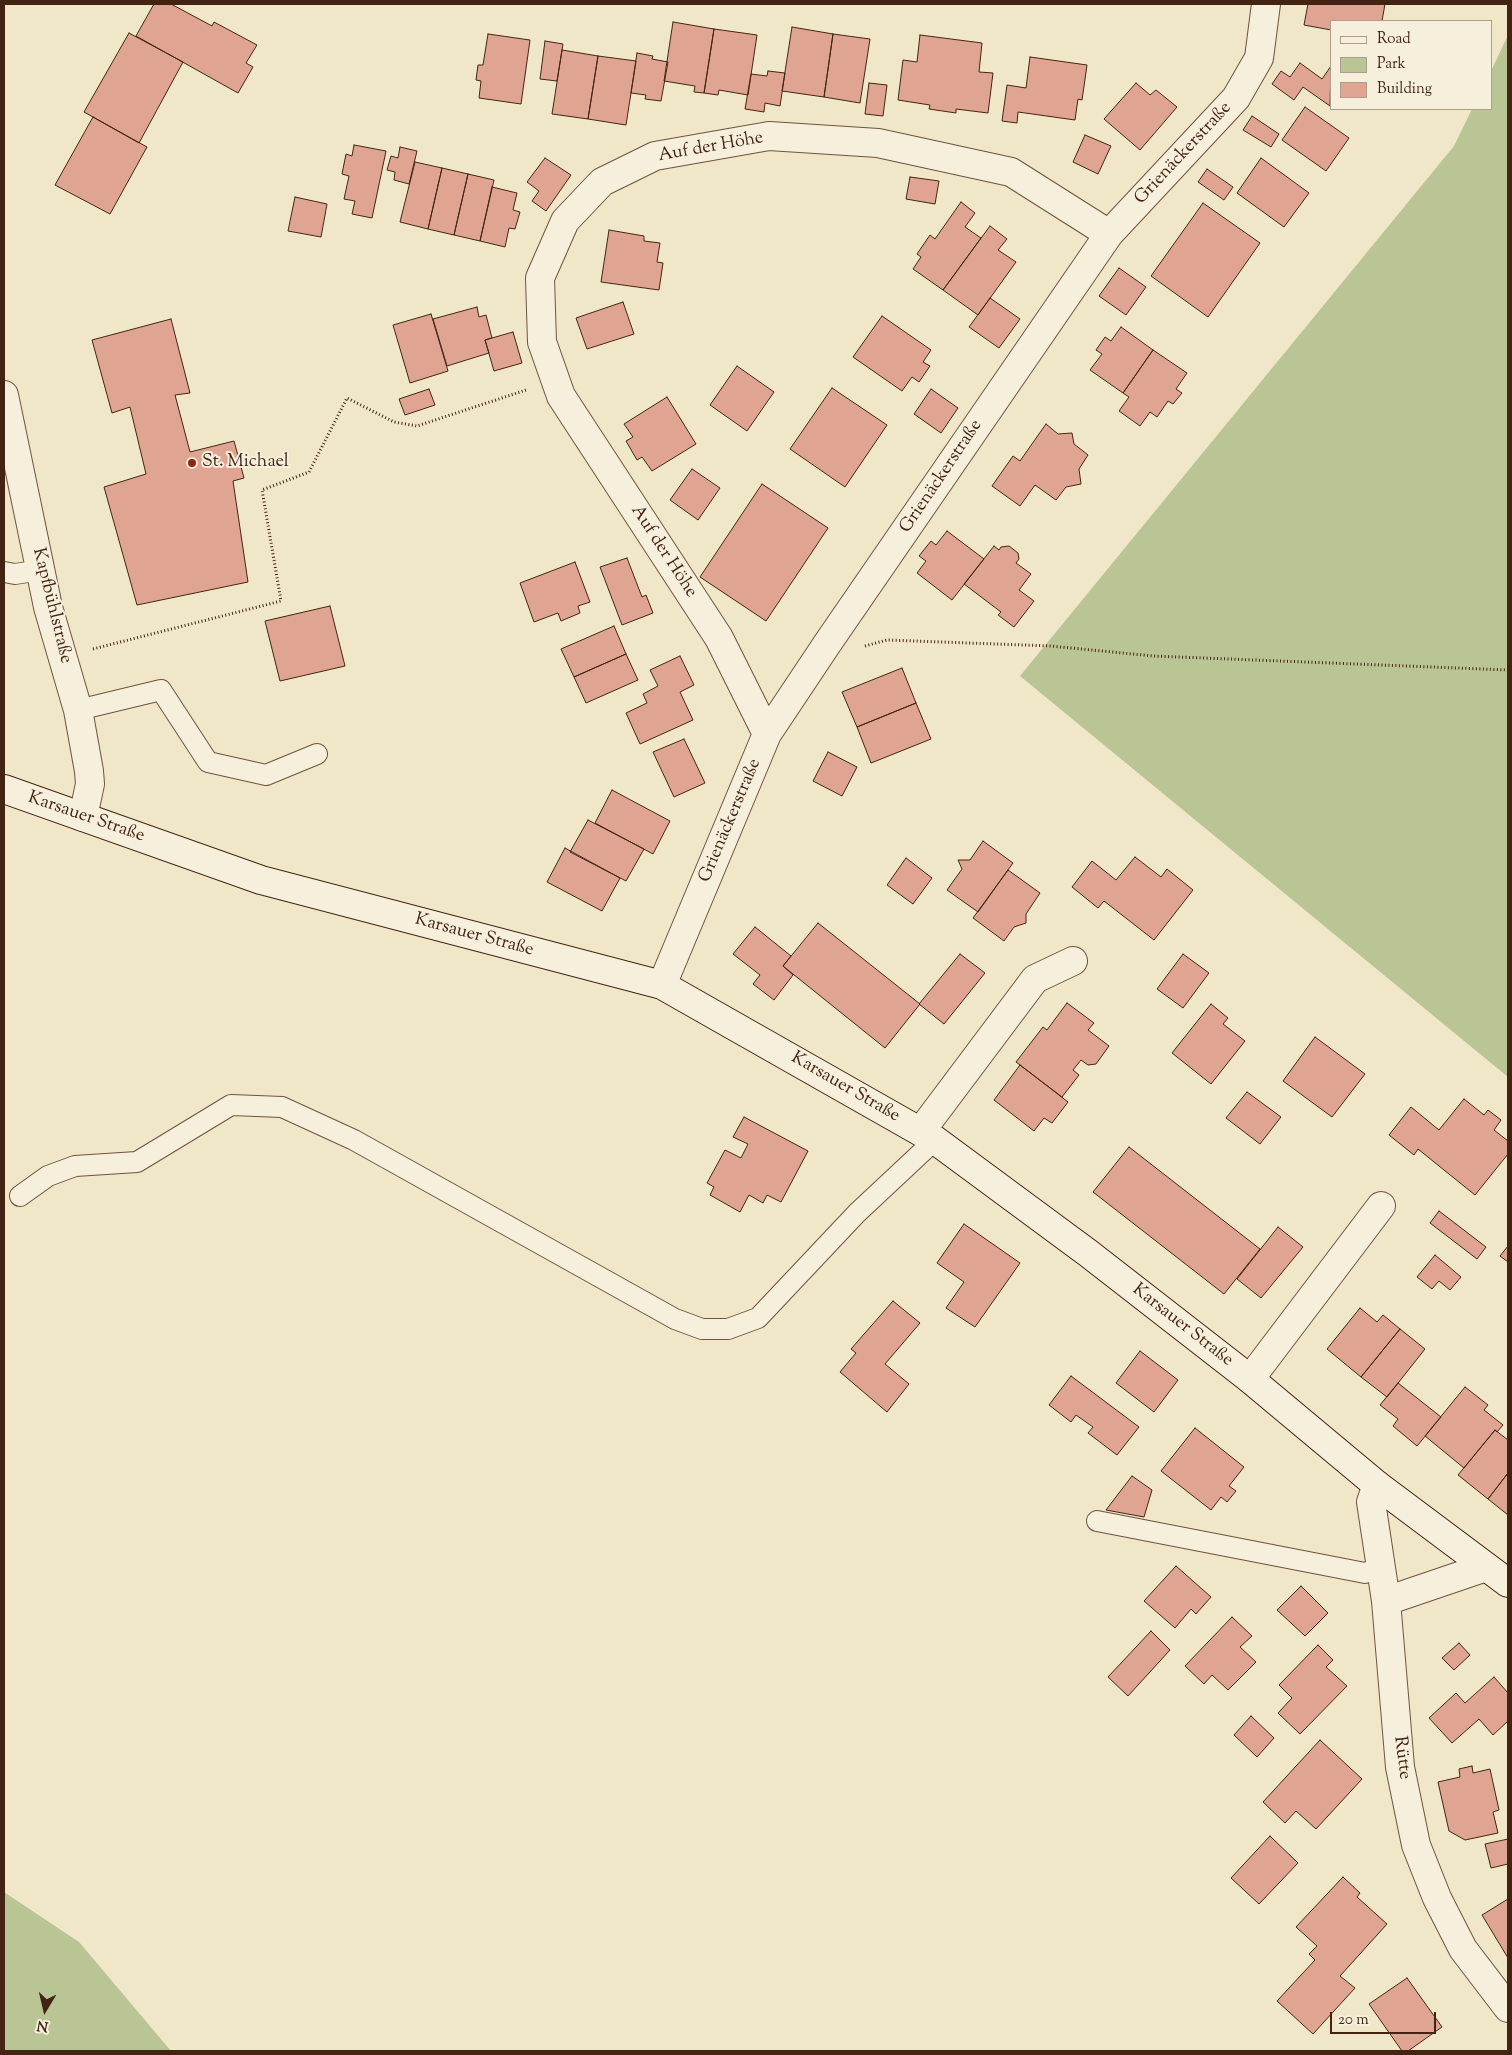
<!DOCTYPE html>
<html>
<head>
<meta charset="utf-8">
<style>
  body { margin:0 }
  #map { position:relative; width:1512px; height:2055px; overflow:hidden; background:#f0e6c8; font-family:"Sorts Mill Goudy",serif }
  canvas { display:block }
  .frame { position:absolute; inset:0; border:5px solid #432413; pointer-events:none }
  .legend { position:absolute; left:1330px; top:20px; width:162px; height:90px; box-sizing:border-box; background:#f5efdb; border:1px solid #ae9e8b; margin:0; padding:6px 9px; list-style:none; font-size:15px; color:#432413 }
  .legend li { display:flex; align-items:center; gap:10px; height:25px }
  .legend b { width:25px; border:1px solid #ae9e8b }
  .north { position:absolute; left:20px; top:1985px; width:50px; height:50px; -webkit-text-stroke:4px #f5efdb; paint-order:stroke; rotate:189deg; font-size:14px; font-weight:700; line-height:20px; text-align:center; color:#432413 }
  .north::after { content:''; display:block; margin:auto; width:18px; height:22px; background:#432413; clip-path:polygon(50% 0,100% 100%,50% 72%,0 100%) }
  .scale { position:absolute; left:1330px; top:2012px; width:106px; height:22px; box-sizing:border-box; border:2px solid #432413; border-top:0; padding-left:6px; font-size:15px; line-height:18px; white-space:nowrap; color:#432413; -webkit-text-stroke:4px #f5efdb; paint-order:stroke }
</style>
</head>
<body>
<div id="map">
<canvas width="1512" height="2055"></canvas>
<div class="frame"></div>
<ul class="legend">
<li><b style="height:6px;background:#f5efdb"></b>Road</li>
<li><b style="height:14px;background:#bac596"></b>Park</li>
<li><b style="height:14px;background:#dfa592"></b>Building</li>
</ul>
<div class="north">N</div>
<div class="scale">20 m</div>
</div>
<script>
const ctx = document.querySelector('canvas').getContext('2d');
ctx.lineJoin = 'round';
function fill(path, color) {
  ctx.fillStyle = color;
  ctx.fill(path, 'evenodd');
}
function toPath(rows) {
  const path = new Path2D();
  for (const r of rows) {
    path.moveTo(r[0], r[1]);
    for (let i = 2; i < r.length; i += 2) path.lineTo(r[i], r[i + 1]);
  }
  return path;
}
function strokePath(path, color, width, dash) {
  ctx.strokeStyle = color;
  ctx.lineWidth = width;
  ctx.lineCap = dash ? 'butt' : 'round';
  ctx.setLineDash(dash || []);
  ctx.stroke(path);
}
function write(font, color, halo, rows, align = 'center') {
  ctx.font = font + ' "Sorts Mill Goudy",serif';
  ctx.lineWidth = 4;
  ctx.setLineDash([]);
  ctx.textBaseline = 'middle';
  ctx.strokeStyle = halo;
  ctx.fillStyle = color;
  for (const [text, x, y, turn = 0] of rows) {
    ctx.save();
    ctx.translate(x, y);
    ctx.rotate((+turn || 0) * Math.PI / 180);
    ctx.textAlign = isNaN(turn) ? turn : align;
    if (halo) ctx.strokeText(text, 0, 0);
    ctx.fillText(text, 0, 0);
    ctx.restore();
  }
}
fill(toPath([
  [1508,35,1508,1077,1020,676,1454,146,1472,109,1491,109,1491,71],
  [4,1892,79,1942,171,2051,4,2051]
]), '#bac596');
const building = toPath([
  [154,4,171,4,212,26,214,22,257,45,246,63,253,67,238,93,136,36,154,4],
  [1308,4,1385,4,1382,21,1331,21,1331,30,1304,25,1308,4],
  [673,22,714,29,704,93,694,92,695,86,664,81,673,22],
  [792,27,833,34,824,97,782,91,792,27],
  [714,29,757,35,748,95,719,90,718,95,704,93,714,29],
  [129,33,183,62,139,143,84,112,129,33],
  [488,34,530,40,521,104,479,98,481,81,476,80,478,65,483,65,488,34],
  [833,34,870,39,860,103,824,97,833,34],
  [920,35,982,43,979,72,993,73,988,113,956,109,956,113,929,109,930,105,898,100,903,60,917,62,920,35],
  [545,41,563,44,557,81,540,79,545,41],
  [562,50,598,56,588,119,552,114,562,50],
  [637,53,653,56,652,59,668,62,661,101,645,99,646,95,631,93,637,53],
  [598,56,636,61,626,125,588,119,598,56],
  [1030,57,1087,65,1082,100,1078,99,1075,120,1018,112,1017,123,1002,121,1007,85,1026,88,1030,57],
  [1300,63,1322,79,1331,66,1330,106,1303,87,1294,100,1272,84,1281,71,1290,77,1300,63],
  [768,71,785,73,780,106,765,103,764,112,745,109,751,74,767,76,768,71],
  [869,83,887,85,883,116,865,114,869,83],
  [1136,83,1150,95,1156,90,1177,107,1140,150,1104,119,1136,83],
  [1305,107,1349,138,1326,171,1282,140,1305,107],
  [1252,116,1279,134,1271,147,1243,130,1252,116],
  [93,117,147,147,110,214,55,185,93,117],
  [1085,135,1111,146,1098,174,1073,162,1085,135],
  [354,145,386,151,372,218,352,214,355,201,344,199,349,176,342,174,346,154,352,156,354,145],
  [400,147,417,151,409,184,394,180,395,172,387,170,391,156,398,158,400,147],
  [545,158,571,175,546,211,532,201,539,191,527,182,545,158],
  [1261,158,1309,193,1284,227,1237,193,1261,158],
  [415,162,442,168,428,229,400,222,415,162],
  [442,168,468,174,454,235,428,229,442,168],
  [1207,169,1233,187,1224,200,1198,182,1207,169],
  [468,174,494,180,480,241,454,235,468,174],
  [910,177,939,181,935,204,906,199,910,177],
  [492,187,517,193,513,210,520,212,515,229,509,228,505,247,480,241,492,187],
  [295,197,327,204,321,237,288,231,295,197],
  [961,202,975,213,965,227,981,238,943,290,913,269,921,257,917,254,930,235,935,239,961,202],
  [1203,203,1260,243,1208,317,1151,276,1203,203],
  [990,226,1007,239,998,250,1016,262,978,315,943,290,990,226],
  [609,230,644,236,644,241,660,243,657,262,663,263,659,290,601,282,609,230],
  [1119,268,1146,287,1126,315,1099,296,1119,268],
  [990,298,1020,319,999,348,969,327,990,298],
  [623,302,634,334,587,349,576,318,623,302],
  [477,307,479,317,486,315,492,338,485,340,489,353,447,366,433,319,477,307],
  [431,314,448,371,410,383,393,325,431,314],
  [882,316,931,350,923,362,930,366,919,382,912,377,902,391,853,357,882,316],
  [171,319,190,393,175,395,190,452,234,441,244,478,233,481,248,582,137,605,104,487,146,474,130,407,112,413,92,340,171,319],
  [1121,327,1153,350,1123,393,1090,370,1102,354,1096,350,1105,337,1111,341,1121,327],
  [513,332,522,363,494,371,485,340,513,332],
  [1153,350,1187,373,1176,389,1182,393,1173,404,1168,401,1157,417,1150,412,1140,426,1119,411,1129,397,1123,393,1153,350],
  [737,366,774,392,747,431,710,405,737,366],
  [832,388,887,425,845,487,790,449,832,388],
  [429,389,435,405,405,415,399,399,429,389],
  [931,389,958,408,941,433,914,414,931,389],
  [667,397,696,444,652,471,642,457,637,460,626,441,633,437,624,424,667,397],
  [1046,424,1058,434,1072,433,1074,444,1088,455,1079,469,1081,484,1066,487,1056,500,1035,485,1020,506,992,486,1013,456,1020,461,1046,424],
  [692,469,720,488,698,520,670,500,692,469],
  [762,484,828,528,766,621,700,577,762,484],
  [947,531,984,559,952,600,917,573,926,561,919,556,931,541,936,545,947,531],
  [994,546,999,550,1001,547,1009,546,1018,553,1019,559,1016,563,1031,574,1019,590,1034,601,1014,627,998,615,1001,612,964,584,994,546],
  [627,558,642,597,646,595,653,613,622,625,600,567,627,558],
  [575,562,590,602,578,606,580,613,561,621,558,613,534,622,520,583,575,562],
  [330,606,345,666,280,681,265,621,330,606],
  [614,626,626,654,574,677,561,649,614,626],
  [626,654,638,680,586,703,574,677,626,654],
  [680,656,694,685,680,692,693,720,640,744,626,713,647,703,643,694,658,686,650,670,680,656],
  [902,668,916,703,857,727,842,692,902,668],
  [916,703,931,739,871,763,857,727,916,703],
  [684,739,705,783,674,797,653,752,684,739],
  [828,752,857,767,842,796,813,781,828,752],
  [612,790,670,821,653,854,595,823,612,790],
  [588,820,644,849,626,881,570,852,588,820],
  [983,841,1013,863,978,912,947,890,962,869,958,860,970,860,983,841],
  [565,848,620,878,602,911,547,882,565,848],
  [1135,857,1161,877,1167,869,1193,890,1154,940,1104,901,1098,908,1072,887,1092,861,1116,880,1135,857],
  [906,858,932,878,913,904,887,885,906,858],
  [1008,870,1040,893,1026,914,1026,923,1014,927,1004,941,973,918,1008,870],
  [818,923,920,1004,885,1048,783,966,818,923],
  [755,927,791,956,783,966,793,975,774,1000,753,984,760,975,733,954,755,927],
  [960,954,985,973,944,1024,919,1004,960,954],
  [1183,954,1209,973,1183,1008,1157,989,1183,954],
  [1067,1003,1094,1023,1088,1030,1109,1046,1096,1064,1088,1065,1081,1060,1073,1070,1079,1075,1062,1097,1016,1062,1043,1027,1047,1030,1067,1003],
  [1211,1004,1228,1018,1223,1024,1245,1041,1211,1084,1172,1053,1211,1004],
  [1315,1037,1365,1074,1332,1117,1283,1081,1315,1037],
  [1020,1065,1068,1102,1052,1123,1044,1118,1034,1131,994,1100,1020,1065],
  [1247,1092,1281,1117,1260,1144,1226,1118,1247,1092],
  [1464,1099,1484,1115,1488,1110,1501,1120,1494,1130,1508,1141,1508,1154,1475,1195,1418,1149,1414,1155,1389,1135,1411,1107,1439,1130,1464,1099],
  [744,1117,808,1151,781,1202,767,1195,763,1203,749,1195,740,1212,710,1195,714,1187,707,1183,725,1150,741,1158,748,1144,733,1137,744,1117],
  [1129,1147,1260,1249,1224,1294,1093,1192,1129,1147],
  [1439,1211,1486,1247,1477,1259,1430,1223,1439,1211],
  [964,1224,1020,1263,975,1327,946,1308,964,1282,937,1263,964,1224],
  [1278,1227,1303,1247,1261,1298,1237,1279,1278,1227],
  [1508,1246,1508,1262,1500,1256,1508,1246],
  [1435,1255,1461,1277,1450,1290,1439,1281,1432,1289,1417,1277,1435,1255],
  [893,1301,920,1323,885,1364,909,1384,887,1412,840,1372,856,1353,851,1349,893,1301],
  [1360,1308,1377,1322,1383,1315,1400,1329,1361,1377,1327,1349,1360,1308],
  [1400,1329,1425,1349,1387,1397,1361,1377,1400,1329],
  [1140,1351,1178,1380,1154,1412,1116,1383,1140,1351],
  [1071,1376,1139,1427,1117,1455,1088,1433,1093,1427,1076,1415,1071,1422,1049,1405,1071,1376],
  [1398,1383,1441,1417,1417,1446,1393,1426,1398,1419,1380,1405,1398,1383],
  [1465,1387,1488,1405,1484,1410,1503,1425,1497,1432,1495,1430,1464,1468,1425,1436,1465,1387],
  [1195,1428,1244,1467,1229,1486,1236,1491,1227,1502,1221,1497,1211,1510,1161,1471,1195,1428],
  [1495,1430,1508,1440,1508,1473,1488,1499,1458,1475,1495,1430],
  [1508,1473,1508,1515,1488,1499,1508,1473],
  [1132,1476,1152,1490,1144,1517,1106,1510,1132,1476],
  [1176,1566,1211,1597,1196,1614,1191,1609,1175,1628,1144,1601,1176,1566],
  [1301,1586,1328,1613,1305,1636,1277,1610,1301,1586],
  [1232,1617,1252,1636,1240,1647,1256,1662,1228,1690,1212,1675,1204,1684,1185,1666,1232,1617],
  [1151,1631,1170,1650,1128,1696,1108,1677,1151,1631],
  [1459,1643,1470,1655,1454,1670,1442,1658,1459,1643],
  [1318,1645,1333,1660,1326,1667,1347,1686,1300,1734,1278,1713,1292,1698,1279,1685,1318,1645],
  [1494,1677,1508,1693,1508,1721,1493,1735,1479,1719,1452,1743,1429,1718,1456,1693,1465,1703,1494,1677],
  [1251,1716,1274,1738,1257,1757,1234,1735,1251,1716],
  [1320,1740,1362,1779,1316,1829,1296,1811,1285,1823,1263,1802,1320,1740],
  [1472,1766,1473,1773,1490,1769,1499,1810,1493,1812,1498,1833,1465,1840,1449,1831,1438,1782,1460,1777,1459,1769,1472,1766],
  [1270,1836,1298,1863,1259,1904,1231,1878,1270,1836],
  [1508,1839,1508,1864,1491,1868,1485,1844,1508,1839],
  [1343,1877,1360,1893,1357,1897,1387,1924,1340,1976,1355,1988,1313,2034,1277,2001,1315,1960,1309,1954,1317,1946,1296,1927,1343,1877],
  [1508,1899,1508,1958,1482,1915,1508,1899],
  [1407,1978,1442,2027,1408,2051,1402,2051,1369,2004,1407,1978]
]);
fill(building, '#dfa592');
strokePath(building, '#432413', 1);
const lane = toPath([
  [4,572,15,574,41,570],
  [78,710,161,690,208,762,266,775,317,754],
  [20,1196,48,1176,75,1166,137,1162,231,1105,282,1107,354,1140,675,1319,702,1329,728,1329,758,1318,857,1213,935,1140],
  [1097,1521,1365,1573,1381,1567]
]);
const street = toPath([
  [4,395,48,607,78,710,89,771,90,784,83,817],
  [767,734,719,638,561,396,542,342,540,278,565,221,602,182,655,156,769,136,878,143,1011,172,1109,234],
  [662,985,767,734,827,644,1109,234,1236,98,1259,58,1266,4],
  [921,1131,1035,979,1073,961],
  [1250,1379,1381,1206],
  [1377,1485,1371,1502,1386,1601,1400,1767,1416,1845,1437,1898,1463,1949,1508,2008],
  [1386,1601,1486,1567]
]);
const secondary = toPath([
  [4,789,261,880,662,985,935,1140,1088,1253,1250,1379,1377,1485,1508,1583]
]);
strokePath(lane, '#6e5440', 22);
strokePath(street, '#6e5440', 30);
strokePath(secondary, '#432413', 30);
strokePath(toPath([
  [865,646,887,640,1051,646,1153,656,1508,670],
  [93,649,281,601,262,490,309,472,347,398,394,422,417,426,526,390]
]), '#432413', 3, [1, 2.5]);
strokePath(lane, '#f5efdb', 20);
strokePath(street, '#f5efdb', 28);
strokePath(secondary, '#f5efdb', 28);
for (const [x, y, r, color] of [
  [192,463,5,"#8f2418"]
]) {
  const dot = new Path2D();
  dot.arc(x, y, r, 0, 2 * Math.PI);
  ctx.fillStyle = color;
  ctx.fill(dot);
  strokePath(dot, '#f5efdb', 2);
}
write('18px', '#432413', '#f5efdb', [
  ["Auf der Höhe",711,148,-10],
  ["Grienäckerstraße",1184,154,-47],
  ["Grienäckerstraße",942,477,-56],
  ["Auf der Höhe",663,552,57],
  ["Kapfbühlstraße",51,606,76],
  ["Karsauer Straße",86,818,19],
  ["Grienäckerstraße",731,821,-67],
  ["Karsauer Straße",474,936,15],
  ["Karsauer Straße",845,1088,30],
  ["Karsauer Straße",1182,1326,38],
  ["Rütte",1401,1758,83]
]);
write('18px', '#432413', '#f5efdb', [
  ["St. Michael",202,463]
], 'left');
</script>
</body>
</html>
